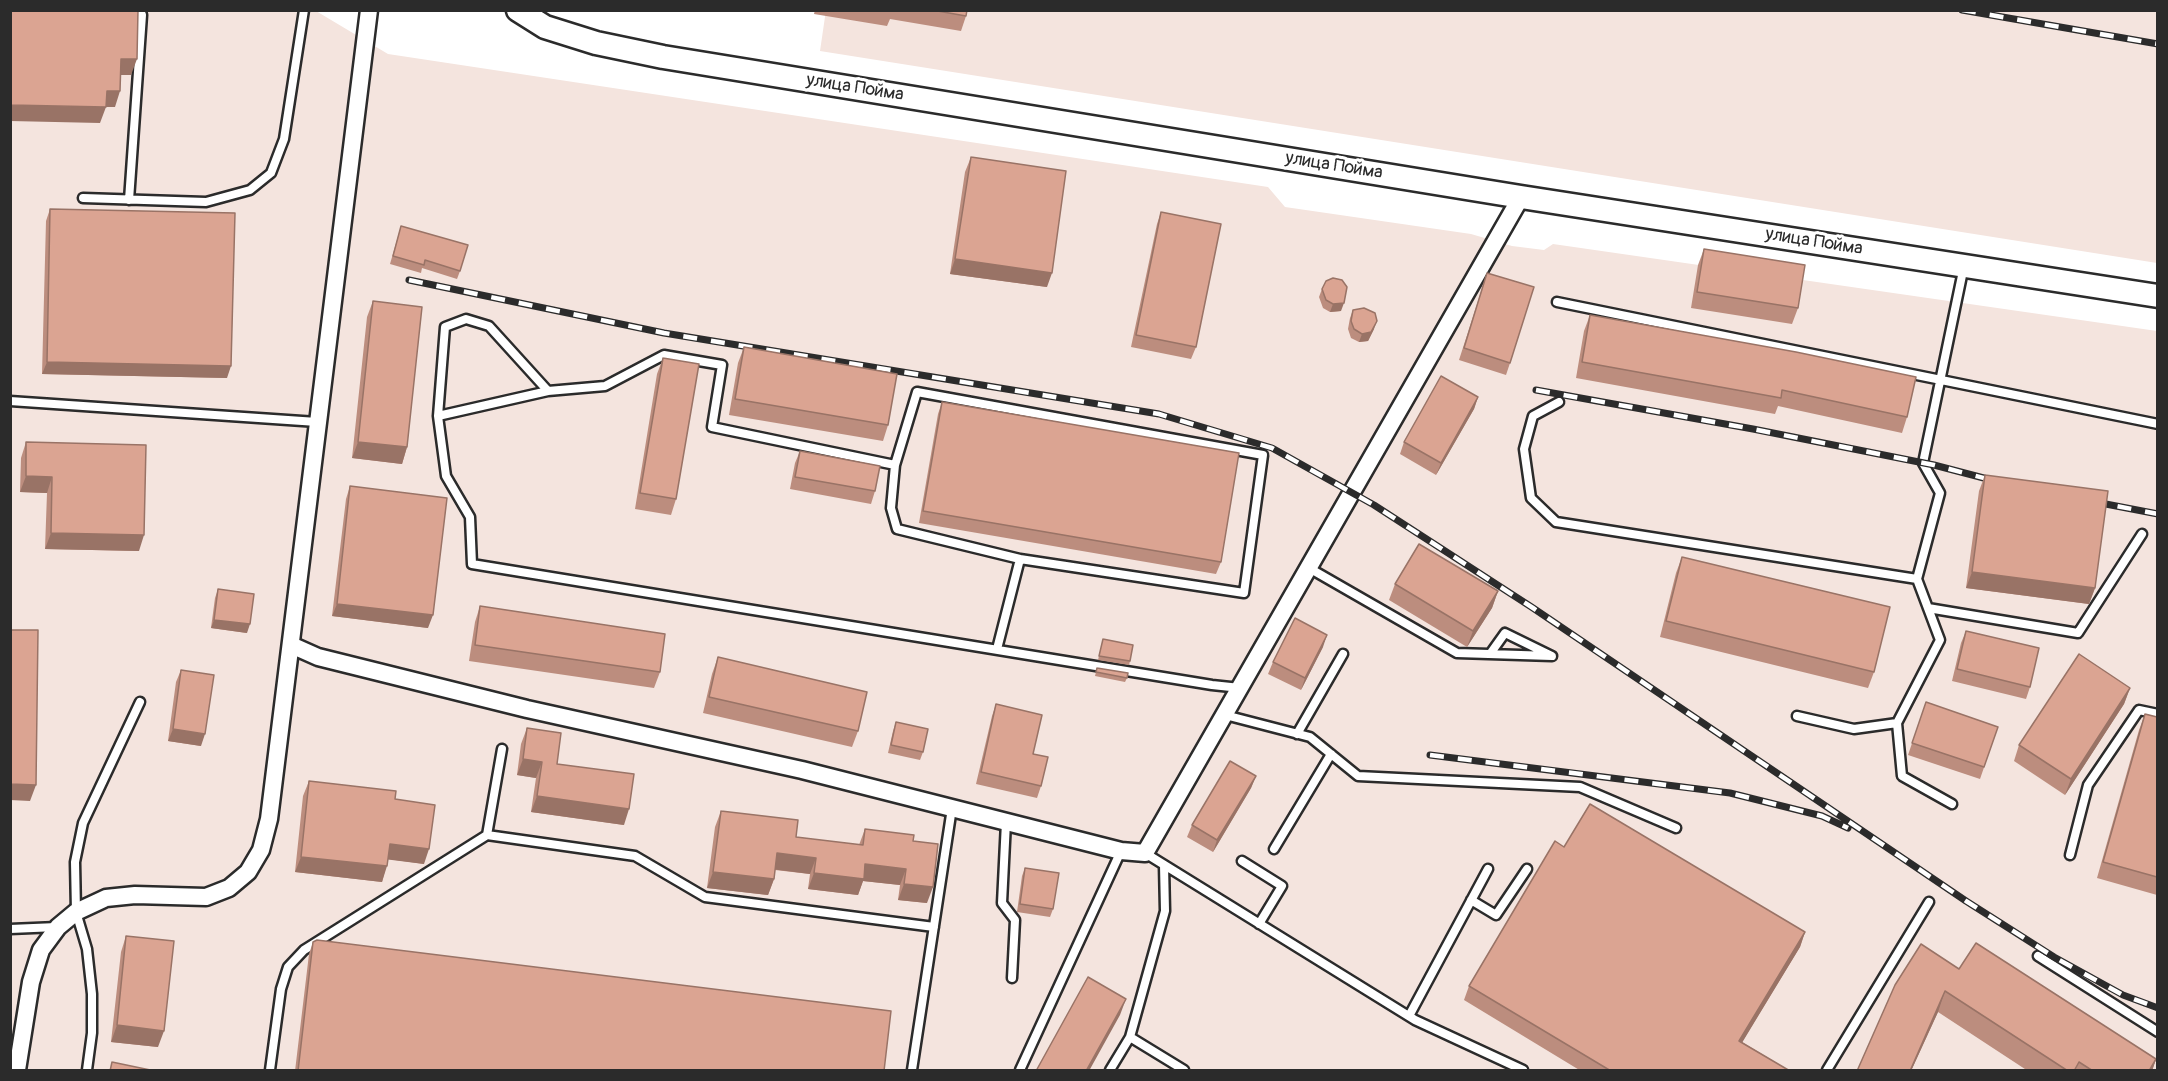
<!DOCTYPE html>
<html>
<head>
<meta charset="utf-8">
<style>
  body { margin:0 }
  #map { position:relative; width:2168px; height:1081px; overflow:hidden; background:#fff; font-family:Pangolin,sans-serif }
  canvas { display:block }
  .frame { position:absolute; inset:0; border:12px solid #2b2b2b; pointer-events:none }
</style>
</head>
<body>
<div id="map">
<canvas width="2168" height="1081"></canvas>
<div class="frame"></div>
</div>
<script>
const ctx = document.querySelector('canvas').getContext('2d');
ctx.lineJoin = 'round';
function fill(path, color) {
  ctx.fillStyle = color;
  ctx.fill(path, 'evenodd');
}
function toPath(rows) {
  const path = new Path2D();
  for (const r of rows) {
    path.moveTo(r[0], r[1]);
    for (let i = 2; i < r.length; i += 2) path.lineTo(r[i], r[i + 1]);
  }
  return path;
}
function strokePath(path, color, width, dash) {
  ctx.strokeStyle = color;
  ctx.lineWidth = width;
  ctx.lineCap = dash ? 'butt' : 'round';
  ctx.setLineDash(dash || []);
  ctx.stroke(path);
}
function write(font, color, halo, rows, align = 'center') {
  ctx.font = font + ' Pangolin,sans-serif';
  ctx.lineWidth = 6;
  ctx.setLineDash([]);
  ctx.textBaseline = 'middle';
  ctx.strokeStyle = halo;
  ctx.fillStyle = color;
  for (const [text, x, y, turn = 0] of rows) {
    ctx.save();
    ctx.translate(x, y);
    ctx.rotate((+turn || 0) * Math.PI / 180);
    ctx.textAlign = isNaN(turn) ? turn : align;
    if (halo) ctx.strokeText(text, 0, 0);
    ctx.fillText(text, 0, 0);
    ctx.restore();
  }
}
fill(toPath([
  [826,10,2157,11,2157,263,820,51],
  [10,11,316,11,388,54,1268,187,1285,207,1471,234,1512,246,1544,250,1553,244,2157,331,2157,1070,11,1070]
]), '#f4e4de');
const lane = toPath([
  [83,198,206,202,250,190,271,173,284,139,304,10],
  [129,200,142,15,140,10],
  [1557,302,2158,424],
  [10,401,317,422],
  [1559,402,1533,416,1524,449,1531,498,1556,522,1917,579,1940,493,1923,463,1964,266],
  [438,416,548,391],
  [895,465,917,392,1263,455,1244,593,1020,559],
  [1309,568,1457,653,1552,656,1505,633,1490,654],
  [1917,579,1940,640,1897,723,1902,776,1952,804],
  [1928,608,2078,633,2142,534],
  [997,649,1020,559,897,529,891,508,895,465,712,427,722,365,664,355,605,386,548,391,489,326,466,319,445,327,438,416,446,476,470,517,472,564,1212,685,1240,688],
  [1225,715,1310,737,1358,776,1580,787,1676,828],
  [1797,716,1854,729,1897,723],
  [1297,734,1343,654],
  [502,749,487,835,635,856,705,897,934,927],
  [1006,822,1002,903,1015,920,1012,978],
  [1274,849,1331,754],
  [1145,853,1415,1020,1523,1070],
  [2070,855,2088,785,2139,710,2158,714],
  [1242,861,1282,886,1259,924],
  [1164,865,1165,911,1130,1037,1184,1070],
  [1471,900,1496,915,1527,869],
  [10,929,57,927],
  [2038,956,2158,1032],
  [1409,1016,1488,869],
  [87,1070,92,1033,92,994,87,949,76,912,75,862,83,823,140,702],
  [270,1070,281,989,288,967,304,950,487,835],
  [912,1070,952,808],
  [1020,1070,1121,851],
  [1110,1070,1130,1037],
  [1827,1070,1929,902]
]);
const street = toPath([
  [291,645,318,657,527,709,802,770,1121,851,1145,853,1521,197],
  [17,1070,31,982,41,950,58,927,76,912,106,898,135,895,206,897,229,888,248,872,261,850,269,819,369,10]
]);
const secondary = toPath([
  [518,10,545,27,596,43,663,57,1521,197,2158,296]
]);
strokePath(lane, '#2b2b2b', 13);
strokePath(street, '#2b2b2b', 21);
strokePath(secondary, '#2b2b2b', 27);
strokePath(lane, '#fff', 8);
strokePath(street, '#fff', 16);
strokePath(secondary, '#fff', 22);
const rail = toPath([
  [1962,10,2158,44],
  [409,280,664,333,1159,414,1272,448,1374,505,1533,608,1966,901,2054,957,2123,995,2158,1008],
  [1536,390,1753,429,1934,465,1999,482],
  [2090,501,2158,514],
  [1430,755,1730,793,1822,816,1848,828]
]);
strokePath(rail, '#2b2b2b', 7);
strokePath(rail, '#fff', 4.5, [14]);
fill(toPath([
  [815,10,967,10,966,16,961,31,890,19,887,26,814,14],
  [971,157,1047,287,950,274,965,172],
  [50,209,227,378,42,374,46,221],
  [1161,212,1196,347,1191,359,1131,347,1157,224],
  [401,226,460,271,457,279,422,268,421,273,390,264],
  [1704,249,1798,308,1792,324,1691,308,1698,265],
  [1487,273,1510,363,1506,375,1459,360],
  [1322,289,1341,311,1330,312,1323,308,1319,297],
  [373,301,407,447,402,464,352,458,367,317],
  [1353,310,1374,329,1368,341,1359,342,1351,338,1348,329,1350,318],
  [1590,315,1907,417,1902,433,1778,406,1775,414,1576,378,1584,331],
  [744,347,888,425,883,441,729,415,738,363],
  [663,358,676,499,671,515,635,509,657,374],
  [1478,397,1474,409,1436,475,1400,454,1404,442],
  [942,402,1221,562,1216,574,919,523,938,414],
  [26,442,139,551,45,549,47,493,20,492,21,458],
  [800,451,875,491,871,504,790,489,795,463],
  [1985,475,2095,588,2089,604,1966,588,1979,491],
  [350,486,428,628,332,616,346,499],
  [1682,557,1874,672,1868,688,1660,637,1676,573],
  [1395,584,1498,591,1492,608,1467,647,1389,600],
  [218,589,247,633,211,628,215,598],
  [480,606,660,672,654,688,469,661,475,622],
  [1966,631,2030,687,2026,699,1952,681,1961,643],
  [1103,639,1130,661,1129,665,1098,660],
  [1323,647,1301,690,1268,674,1273,662],
  [718,657,858,731,852,747,703,713,712,674],
  [1097,668,1127,678,1125,682,1095,676],
  [181,670,201,746,168,741,176,682],
  [2130,688,2124,704,2065,795,2014,761,2019,745],
  [1926,702,1998,727,1980,779,1908,755],
  [996,704,1033,754,1041,786,1037,798,976,784,992,716],
  [2145,714,2157,717,2157,895,2097,878,2139,730],
  [896,722,923,752,920,760,888,753,893,731],
  [527,728,557,764,624,825,531,812,536,778,517,775,521,744],
  [1256,776,1251,788,1213,852,1187,837,1192,825],
  [309,781,395,799,424,864,388,859,382,882,295,872,303,796],
  [721,811,796,837,859,845,865,829,913,841,927,903,898,900,900,885,863,881,858,895,808,889,810,874,775,870,774,879,768,895,707,888,715,827],
  [1564,847,1805,932,1800,947,1742,1042,1790,1071,1581,1071,1464,1000,1469,986],
  [1025,868,1053,909,1050,917,1017,912,1022,876],
  [126,936,158,1047,111,1042,121,952],
  [313,942,884,1071,295,1071,309,954],
  [1959,969,2156,1059,2152,1071,2028,1071,1938,1012,1911,1071,1857,1071]
]), '#bc8d7e');
fill(toPath([
  [121,59,137,59,131,75,116,75],
  [107,91,120,91,115,107,101,107],
  [10,105,106,107,100,123,10,121],
  [955,259,1052,273,1047,287,950,274],
  [1344,303,1341,311,1330,312,1333,304],
  [1377,321,1374,329,1368,341,1359,342,1362,334],
  [47,362,231,366,227,378,42,374],
  [1478,397,1474,409,1436,475,1441,463],
  [358,442,407,447,402,464,352,458],
  [26,476,52,477,47,493,20,492],
  [51,533,144,535,139,551,45,549],
  [1972,572,2095,588,2089,604,1966,588],
  [1498,591,1492,608,1467,647,1473,631],
  [337,604,433,615,428,628,332,616],
  [214,620,250,624,247,633,211,628],
  [1327,635,1323,647,1301,690,1305,678],
  [2130,688,2124,704,2065,795,2071,779],
  [173,729,205,734,201,746,168,741],
  [523,759,542,762,536,778,517,775],
  [1256,776,1251,788,1213,852,1217,840],
  [10,784,36,785,30,801,10,800],
  [537,796,629,809,624,825,531,812],
  [390,844,429,849,424,864,384,859],
  [777,853,816,858,810,874,771,869],
  [301,857,387,866,382,882,295,872],
  [865,864,906,869,900,885,863,881,858,895,808,889,814,873],
  [713,872,774,879,768,895,707,888],
  [904,884,933,887,927,903,898,900],
  [1805,932,1800,947,1734,1056,1739,1041],
  [1945,991,1938,1012,1911,1071,1910,1071],
  [1126,999,1120,1015,1089,1071,1086,1071],
  [117,1025,164,1031,158,1047,111,1042],
  [2156,1059,2152,1071,2149,1071]
]), '#997366');
const building = toPath([
  [10,10,138,10,137,59,121,59,120,91,107,91,106,107,10,105,10,10],
  [932,10,967,10,966,16,932,10],
  [971,157,1066,171,1052,273,955,259,971,157],
  [50,209,235,213,231,366,47,362,50,209],
  [1161,212,1221,224,1196,347,1136,335,1161,212],
  [401,226,468,245,460,271,425,260,424,265,393,256,401,226],
  [1704,249,1805,265,1798,308,1697,292,1704,249],
  [1487,273,1534,287,1510,363,1464,348,1487,273],
  [1333,278,1342,280,1347,287,1344,303,1333,304,1326,300,1322,289,1326,281,1333,278],
  [373,301,422,307,407,447,358,442,373,301],
  [1364,308,1375,313,1377,321,1371,332,1362,334,1354,329,1351,321,1353,310,1364,308],
  [1590,315,1796,352,1916,377,1907,417,1782,390,1781,398,1582,362,1590,315],
  [744,347,897,374,888,425,735,399,744,347],
  [663,358,699,364,676,499,640,493,663,358],
  [1441,376,1478,397,1441,463,1404,442,1441,376],
  [942,402,1239,453,1221,562,923,511,942,402],
  [26,442,146,445,144,535,51,533,52,477,26,476,26,442],
  [800,451,880,466,875,491,795,477,800,451],
  [1985,475,2108,491,2095,588,1972,572,1985,475],
  [350,486,447,498,433,615,337,604,350,486],
  [1419,544,1498,591,1473,631,1395,584,1419,544],
  [1682,557,1890,607,1874,672,1666,621,1682,557],
  [218,589,254,594,250,624,214,620,218,589],
  [480,606,665,634,660,672,475,645,480,606],
  [1295,618,1327,635,1305,678,1273,662,1295,618],
  [10,630,38,630,36,785,10,784,10,630],
  [1966,631,2039,648,2030,687,1957,669,1966,631],
  [1103,639,1133,645,1130,661,1099,656,1103,639],
  [2079,654,2130,688,2071,779,2019,745,2079,654],
  [718,657,867,692,858,731,709,697,718,657],
  [1097,668,1128,673,1127,678,1096,672,1097,668],
  [181,670,214,675,205,734,173,729,181,670],
  [1926,702,1998,727,1984,767,1912,743,1926,702],
  [996,704,1042,715,1033,754,1048,757,1041,786,981,772,996,704],
  [2145,714,2157,717,2157,877,2103,862,2145,714],
  [896,722,928,729,923,752,891,745,896,722],
  [527,728,561,733,557,764,634,774,629,809,537,796,542,762,523,759,527,728],
  [1230,761,1256,776,1217,840,1192,825,1230,761],
  [309,781,396,791,395,799,435,805,429,849,390,844,387,866,301,857,309,781],
  [1590,804,1805,932,1739,1041,1790,1071,1611,1071,1469,986,1555,841,1564,847,1590,804],
  [721,811,798,820,796,837,863,845,865,829,914,835,913,841,938,844,933,887,904,884,906,869,865,864,864,879,814,873,816,858,777,853,774,879,713,872,721,811],
  [1025,868,1059,873,1053,909,1020,904,1025,868],
  [126,936,174,941,164,1031,117,1025,126,936],
  [317,940,891,1011,884,1071,298,1071,313,942,317,940],
  [1976,943,2156,1059,2149,1071,2093,1071,2079,1062,2074,1071,2068,1071,1945,991,1910,1071,1857,1071,1895,985,1921,944,1959,969,1976,943],
  [1088,977,1126,999,1086,1071,1036,1071,1088,977],
  [112,1062,155,1071,110,1071,112,1062]
]);
fill(building, '#dba492');
strokePath(building, '#997366', 1.5);
write('18px', '#2b2b2b', '#fff', [
  ["улица Пойма",855,88,9],
  ["улица Пойма",1334,166,9],
  ["улица Пойма",1814,242,9]
]);
</script>
</body>
</html>
